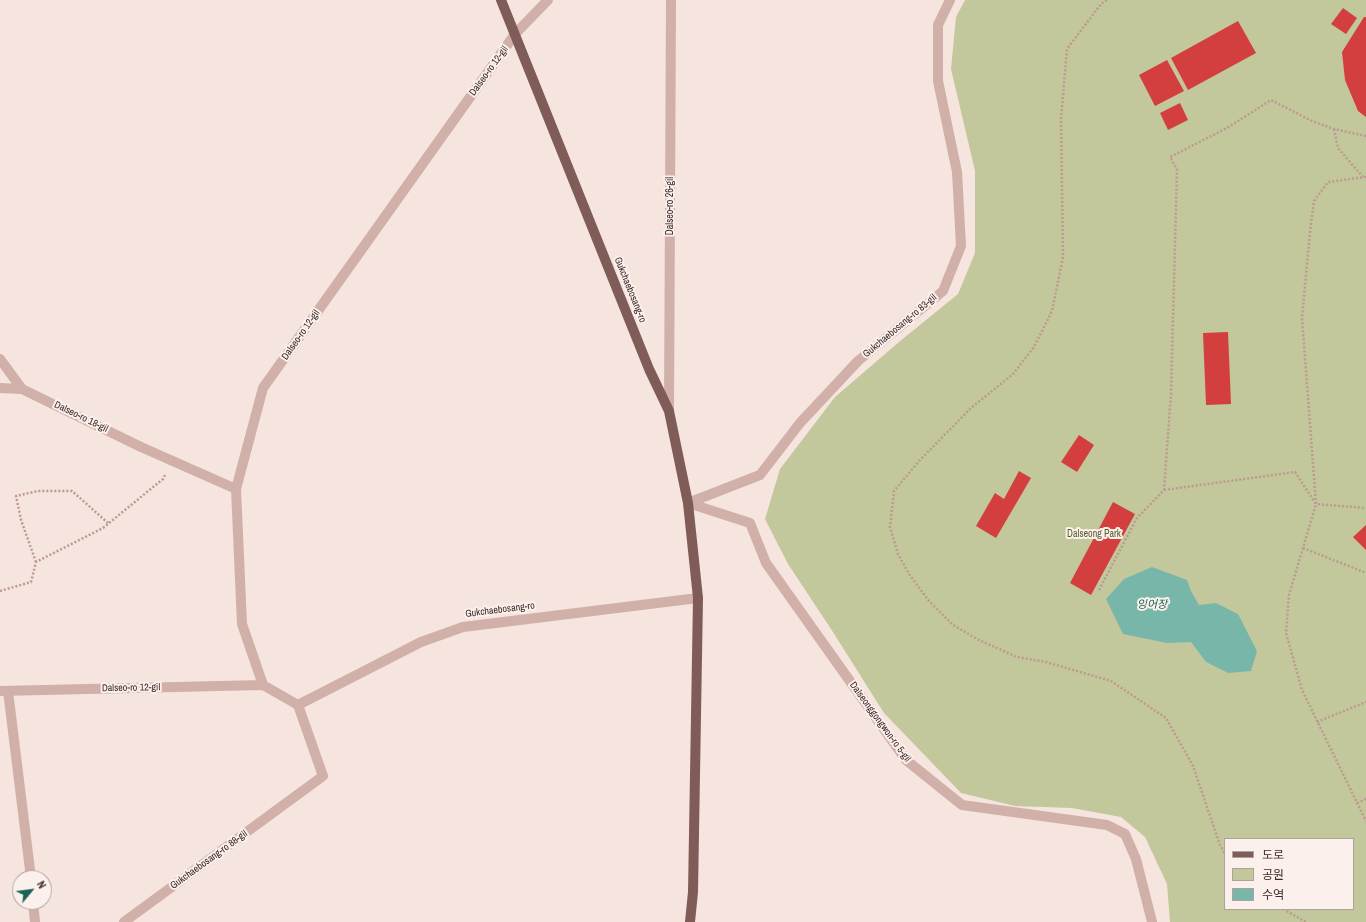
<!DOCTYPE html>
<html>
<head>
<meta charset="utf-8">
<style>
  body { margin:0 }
  #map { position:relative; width:1366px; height:922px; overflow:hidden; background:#f5e5de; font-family:"Archivo Narrow","Noto Sans KR",sans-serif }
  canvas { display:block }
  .legend { position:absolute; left:1224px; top:838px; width:130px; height:72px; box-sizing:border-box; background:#fcf0ec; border:1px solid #afa19e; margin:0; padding:5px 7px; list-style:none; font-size:12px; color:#3c2a29 }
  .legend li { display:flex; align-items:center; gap:8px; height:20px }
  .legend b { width:20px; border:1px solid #afa19e }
  .north { position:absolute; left:12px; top:870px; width:40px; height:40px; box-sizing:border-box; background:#fcf0ec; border:1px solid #afa19e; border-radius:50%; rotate:61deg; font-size:11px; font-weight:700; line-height:16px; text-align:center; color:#3c2a29 }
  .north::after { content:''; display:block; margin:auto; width:14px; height:18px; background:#196356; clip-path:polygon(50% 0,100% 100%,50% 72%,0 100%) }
</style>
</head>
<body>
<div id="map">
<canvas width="1366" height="922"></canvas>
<ul class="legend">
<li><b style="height:5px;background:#7f5c58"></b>도로</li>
<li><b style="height:11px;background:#c3c79c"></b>공원</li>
<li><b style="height:11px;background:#79b6aa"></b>수역</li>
</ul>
<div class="north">N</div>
</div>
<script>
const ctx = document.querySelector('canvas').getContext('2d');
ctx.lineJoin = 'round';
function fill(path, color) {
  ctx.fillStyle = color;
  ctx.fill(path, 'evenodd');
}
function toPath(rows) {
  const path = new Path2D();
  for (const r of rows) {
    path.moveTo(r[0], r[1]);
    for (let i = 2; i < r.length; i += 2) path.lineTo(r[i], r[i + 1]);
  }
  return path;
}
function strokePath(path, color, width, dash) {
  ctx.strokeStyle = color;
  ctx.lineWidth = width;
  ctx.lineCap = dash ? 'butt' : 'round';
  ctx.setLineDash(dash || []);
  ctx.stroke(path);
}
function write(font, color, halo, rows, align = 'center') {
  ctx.font = font + ' "Archivo Narrow","Noto Sans KR",sans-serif';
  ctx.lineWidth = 4;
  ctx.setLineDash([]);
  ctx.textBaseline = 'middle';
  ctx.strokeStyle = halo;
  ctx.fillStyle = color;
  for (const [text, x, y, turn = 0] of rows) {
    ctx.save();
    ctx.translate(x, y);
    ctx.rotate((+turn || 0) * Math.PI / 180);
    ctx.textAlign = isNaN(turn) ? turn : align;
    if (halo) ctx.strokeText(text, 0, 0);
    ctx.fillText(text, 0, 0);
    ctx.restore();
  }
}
fill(toPath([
  [965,0,1366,0,1366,922,1170,922,1167,884,1145,837,1121,817,1072,808,1015,806,961,793,884,713,831,629,788,564,765,519,780,469,835,397,899,342,958,294,975,253,975,171,951,69,956,17],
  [1225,839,1353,839,1353,909,1225,909]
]), '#c3c79c');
fill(toPath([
  [1152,567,1187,580,1191,591,1199,605,1216,603,1238,614,1257,651,1251,671,1228,673,1206,662,1191,642,1167,643,1123,634,1106,599,1124,579]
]), '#79b6aa');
fill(toPath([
  [1343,8,1357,18,1346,34,1331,24],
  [1364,17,1366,17,1366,117,1358,111,1345,80,1342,52],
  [1238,21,1256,53,1188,90,1171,58],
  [1167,60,1184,91,1155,106,1139,75],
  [1180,103,1188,120,1168,130,1160,113],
  [1228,332,1231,404,1206,405,1203,333],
  [1079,435,1094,445,1077,472,1061,462],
  [1019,471,1031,478,996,538,976,526,995,493,1004,499],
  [1113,502,1135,514,1091,595,1070,583],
  [1366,525,1366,550,1353,537]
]), '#d33e3e');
strokePath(toPath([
  [1107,0,1101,4,1067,49,1061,119,1063,257,1052,311,1034,347,1013,374,971,408,920,460,894,491,890,527,898,554,909,574,929,601,953,625,979,640,1017,657,1046,662,1111,681,1166,718,1193,766,1220,845,1225,854],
  [1334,129,1338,148,1363,177],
  [1366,177,1328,182,1314,201,1310,232,1302,318,1316,504,1366,508],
  [1164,490,1295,472,1316,504,1289,595,1286,633,1302,690,1366,821],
  [1303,548,1366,573],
  [36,562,21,520,16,496,38,491,72,491,108,523],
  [1099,590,1137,518,1164,490,1171,394,1177,169,1170,157,1227,128,1271,100,1312,121,1334,129,1366,136],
  [0,591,31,582,36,562,103,528,163,479,165,475],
  [1317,722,1366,702],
  [1357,803,1366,799],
  [1283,909,1306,922]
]), '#bc9a92', 2.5, [2, 2]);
strokePath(toPath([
  [0,359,22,389,141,447,236,489],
  [0,388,22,389],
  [669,411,671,0],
  [688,503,750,523,766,563,906,760,962,805,1107,825,1125,834,1136,859,1152,922],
  [688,503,760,475,800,423,858,361,943,291,961,246,957,172,938,81,938,25,950,0],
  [263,685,242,624,236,489,263,388,515,34,548,0],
  [0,691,263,685,298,705,323,776,124,922],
  [8,691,31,878],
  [298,705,421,642,463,627,698,598],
  [33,902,35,922]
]), '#d0b0a8', 10);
strokePath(toPath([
  [501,0,649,369,669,411,688,503,698,598,693,892,690,922]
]), '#7f5c58', 10);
write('10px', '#3c2a29', '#fcf0ec', [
  ["Dalseo-ro 12-gil",489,71,-54],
  ["Dalseo-ro 26-gil",670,206,-90],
  ["Gukchaebosang-ro",630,290,68],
  ["Gukchaebosang-ro 83-gil",900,326,-40],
  ["Dalseo-ro 12-gil",301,335,-55],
  ["Dalseo-ro 18-gil",81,417,26],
  ["Gukchaebosang-ro",500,610,-7],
  ["Dalseo-ro 12-gil",131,688,-1],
  ["Dalseonggongwon-ro 5-gil",880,722,54],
  ["Gukchaebosang-ro 88-gil",209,860,-36]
]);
write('10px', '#575d29', '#fcf0ec', [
  ["Dalseong Park",1094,534]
]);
write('italic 11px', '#196356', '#fcf0ec', [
  ["잉어장",1152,605]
]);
</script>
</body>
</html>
